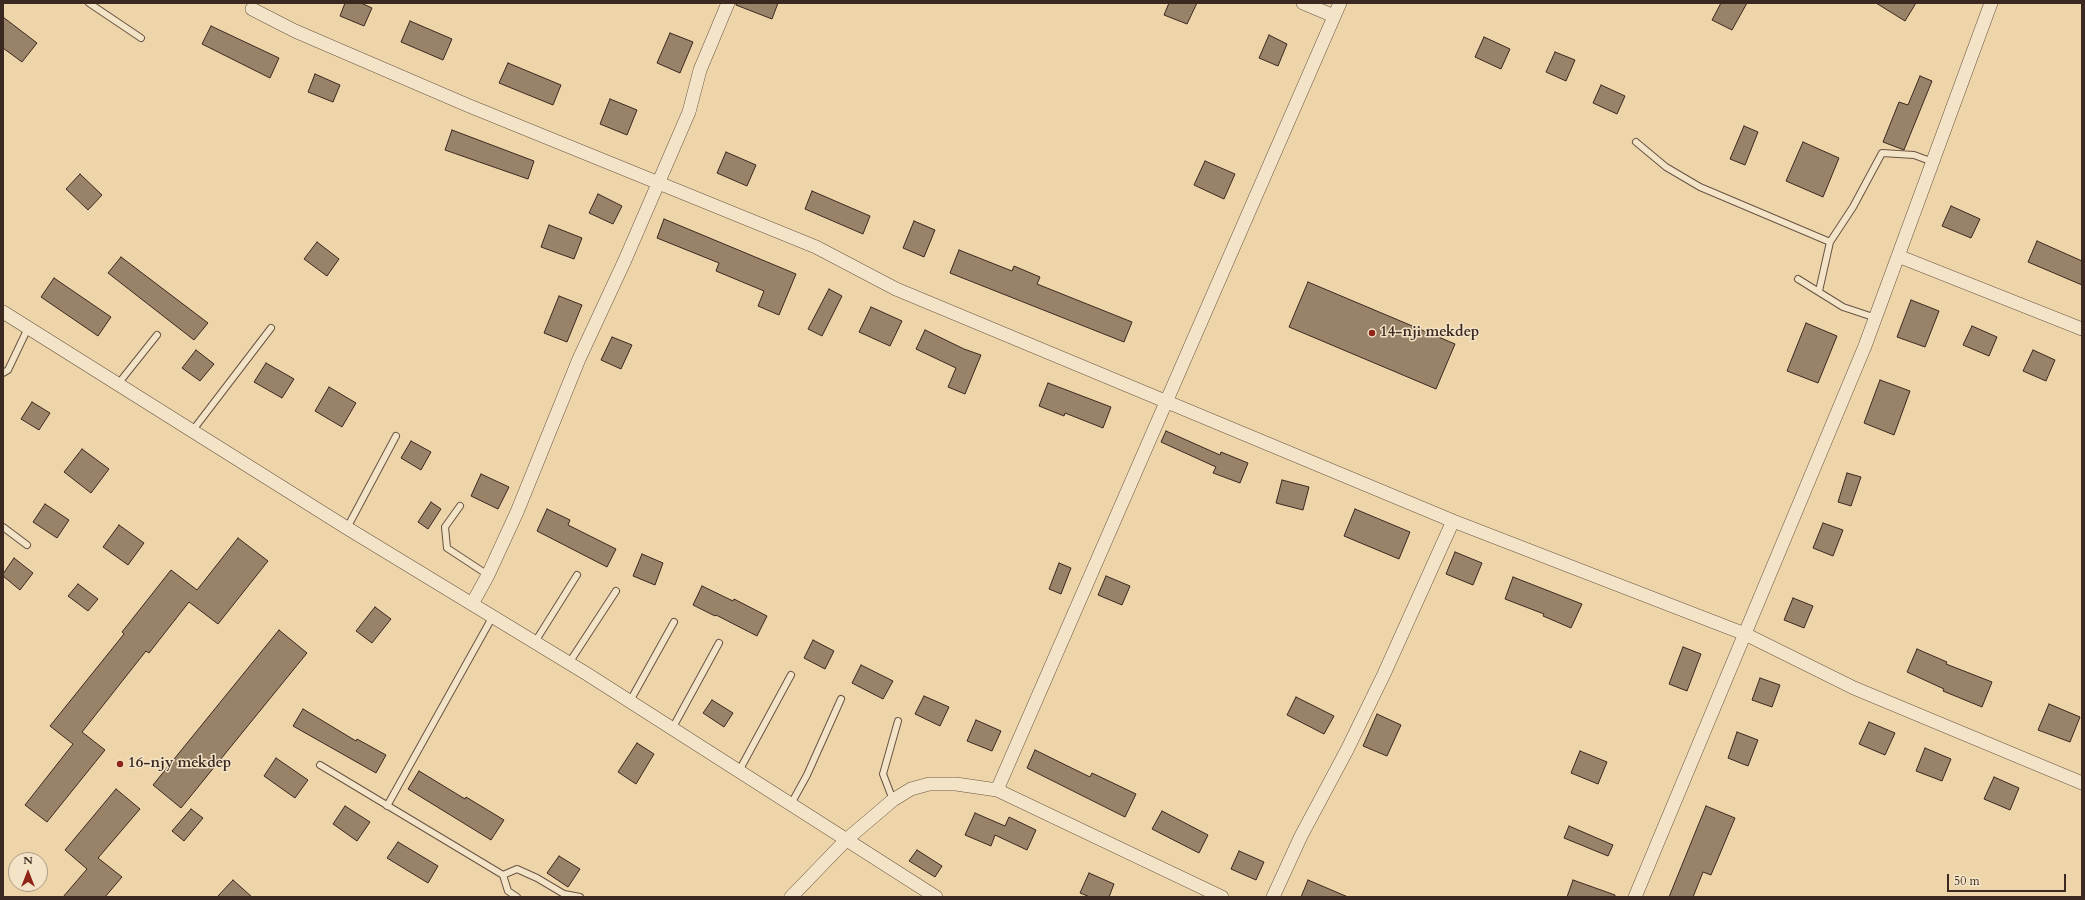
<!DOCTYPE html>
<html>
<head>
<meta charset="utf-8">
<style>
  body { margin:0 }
  #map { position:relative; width:2085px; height:900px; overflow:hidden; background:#eed5a9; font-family:Cardo,serif }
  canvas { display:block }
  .frame { position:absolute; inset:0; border:4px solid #3b2821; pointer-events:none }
  .north { position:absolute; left:8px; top:852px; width:40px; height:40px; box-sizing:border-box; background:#f4e4c7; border:1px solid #aa9985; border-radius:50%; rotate:0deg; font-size:11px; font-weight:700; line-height:16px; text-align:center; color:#3b2821 }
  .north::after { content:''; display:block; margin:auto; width:14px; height:18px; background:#8f2418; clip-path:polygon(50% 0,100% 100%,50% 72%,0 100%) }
  .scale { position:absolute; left:1947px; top:874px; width:119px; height:18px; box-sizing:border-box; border:2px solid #3b2821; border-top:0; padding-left:5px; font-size:12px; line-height:14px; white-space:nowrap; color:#3b2821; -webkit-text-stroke:3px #f4e4c7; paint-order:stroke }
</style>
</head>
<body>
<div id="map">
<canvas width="2085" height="900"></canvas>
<div class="frame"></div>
<div class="north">N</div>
<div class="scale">50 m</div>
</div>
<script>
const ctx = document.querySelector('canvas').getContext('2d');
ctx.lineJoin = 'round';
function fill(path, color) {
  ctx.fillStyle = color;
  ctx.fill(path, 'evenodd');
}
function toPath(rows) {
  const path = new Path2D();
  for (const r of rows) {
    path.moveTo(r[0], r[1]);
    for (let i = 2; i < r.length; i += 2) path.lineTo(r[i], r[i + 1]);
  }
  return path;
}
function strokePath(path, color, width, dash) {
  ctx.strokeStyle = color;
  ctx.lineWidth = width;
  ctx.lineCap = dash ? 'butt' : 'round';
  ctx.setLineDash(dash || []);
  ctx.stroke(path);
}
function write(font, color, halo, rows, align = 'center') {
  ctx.font = font + ' Cardo,serif';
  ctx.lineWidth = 3;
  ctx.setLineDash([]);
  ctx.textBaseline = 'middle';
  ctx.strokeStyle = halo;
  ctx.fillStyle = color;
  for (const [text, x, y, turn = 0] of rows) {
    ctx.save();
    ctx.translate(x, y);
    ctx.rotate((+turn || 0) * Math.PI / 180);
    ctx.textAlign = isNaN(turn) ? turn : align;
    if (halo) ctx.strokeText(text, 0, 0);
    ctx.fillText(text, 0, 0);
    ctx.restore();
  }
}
const building = toPath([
  [345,3,361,3,372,8,364,26,340,16,345,3],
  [736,3,778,3,772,19,736,5,736,3],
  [1169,3,1197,3,1187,24,1164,15,1169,3],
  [1721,3,1747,3,1732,30,1712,20,1721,3],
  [1876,3,1916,3,1905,21,1876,3],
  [3,17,37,43,22,62,3,48,3,17],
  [410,21,452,39,443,60,401,42,410,21],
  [211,26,279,58,270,78,202,44,211,26],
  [670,33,693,42,680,73,657,63,670,33],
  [1269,35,1287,44,1278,66,1259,58,1269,35],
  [1484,37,1510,49,1501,69,1475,57,1484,37],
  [1555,52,1575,60,1566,81,1546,72,1555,52],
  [508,63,561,85,553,105,499,83,508,63],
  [315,74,340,85,333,102,308,92,315,74],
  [1920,76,1932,81,1904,150,1883,142,1899,102,1908,105,1920,76],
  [1601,85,1625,96,1617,114,1593,103,1601,85],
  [610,99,637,110,627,135,600,124,610,99],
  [1744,126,1758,132,1745,165,1730,159,1744,126],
  [452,130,534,161,528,179,445,150,452,130],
  [1803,142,1839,158,1823,197,1786,181,1803,142],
  [726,152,756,165,747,186,717,173,726,152],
  [1205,161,1235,174,1224,199,1194,185,1205,161],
  [80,174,102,195,88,210,66,189,80,174],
  [812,191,870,216,863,234,805,209,812,191],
  [598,194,622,206,613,224,589,213,598,194],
  [1951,206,1980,219,1971,238,1942,226,1951,206],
  [664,219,796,274,779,315,758,306,764,291,716,271,719,263,657,238,664,219],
  [914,221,935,230,924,257,903,248,914,221],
  [549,225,582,238,574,259,541,247,549,225],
  [2037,241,2082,261,2082,285,2028,262,2037,241],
  [317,242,339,259,327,276,304,259,317,242],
  [959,250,1012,271,1014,266,1040,277,1037,284,1132,322,1124,342,950,273,959,250],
  [121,257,208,323,194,340,108,273,121,257],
  [54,278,111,317,98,336,41,297,54,278],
  [1308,282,1455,344,1436,389,1289,327,1308,282],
  [829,289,842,296,822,336,808,329,829,289],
  [559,296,582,305,567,342,544,333,559,296],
  [1911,300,1939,311,1925,347,1897,337,1911,300],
  [871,307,902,321,890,346,859,332,871,307],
  [1806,323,1837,336,1818,383,1787,371,1806,323],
  [1972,326,1997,337,1989,356,1963,345,1972,326],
  [925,330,964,349,981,355,965,394,948,387,956,368,916,349,925,330],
  [612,337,632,345,621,369,601,360,612,337],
  [196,350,214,364,200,381,182,368,196,350],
  [2033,350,2055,360,2046,381,2023,371,2033,350],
  [266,363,294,379,282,398,254,382,266,363],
  [1880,380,1910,391,1894,435,1864,423,1880,380],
  [1048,383,1111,407,1103,428,1065,413,1064,416,1039,406,1048,383],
  [329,387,356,403,342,427,315,411,329,387],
  [32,402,50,413,39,430,21,419,32,402],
  [1166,431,1220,455,1221,452,1248,463,1240,483,1213,473,1216,467,1161,442,1166,431],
  [411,441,431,452,421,470,401,458,411,441],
  [82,449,109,469,91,493,64,472,82,449],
  [1847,473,1861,477,1851,506,1838,502,1847,473],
  [481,474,509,487,498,509,471,496,481,474],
  [1282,480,1309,487,1303,510,1276,503,1282,480],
  [431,502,441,509,428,529,418,522,431,502],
  [45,504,69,520,57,538,33,522,45,504],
  [547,509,570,520,568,525,616,549,607,567,537,531,547,509],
  [1355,509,1410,532,1399,559,1344,536,1355,509],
  [1823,523,1843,530,1833,556,1813,548,1823,523],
  [119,525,144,543,128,565,103,547,119,525],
  [238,538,268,561,218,624,189,602,149,653,146,651,82,732,105,750,47,822,25,805,73,744,50,726,124,634,122,632,171,570,197,590,238,538],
  [1455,552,1482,563,1473,585,1446,574,1455,552],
  [642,554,663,563,655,585,633,576,642,554],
  [14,558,33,573,20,590,3,576,3,574,14,558],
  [1059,563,1071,568,1061,594,1049,589,1059,563],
  [1106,576,1130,586,1122,605,1098,595,1106,576],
  [1513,577,1582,604,1571,628,1543,616,1544,614,1505,599,1513,577],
  [78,584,98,599,88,611,68,596,78,584],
  [702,586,733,601,734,599,767,616,757,636,716,615,715,616,693,605,702,586],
  [1793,598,1813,606,1804,628,1784,620,1793,598],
  [375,607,391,619,372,643,356,631,375,607],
  [279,630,307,653,181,808,153,785,279,630],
  [813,640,834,651,825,669,804,658,813,640],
  [1683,647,1701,654,1687,691,1669,684,1683,647],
  [1917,649,1947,662,1946,664,1992,682,1982,707,1943,691,1944,689,1907,672,1917,649],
  [861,665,893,681,883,699,852,683,861,665],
  [1760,678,1780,685,1772,707,1752,700,1760,678],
  [924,696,949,707,940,726,915,714,924,696],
  [1296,697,1334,716,1324,734,1287,715,1296,697],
  [712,700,733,713,724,727,703,713,712,700],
  [2049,704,2080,717,2070,742,2038,730,2049,704],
  [303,709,356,741,357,739,386,755,376,773,293,726,303,709],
  [1377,714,1401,725,1387,756,1363,746,1377,714],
  [976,720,1001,731,992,751,967,741,976,720],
  [1869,722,1895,733,1885,755,1859,744,1869,722],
  [1737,732,1758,740,1748,766,1728,758,1737,732],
  [637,743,654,754,636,784,618,772,637,743],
  [1925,748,1951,759,1942,781,1916,771,1925,748],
  [1035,750,1090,777,1092,773,1136,794,1125,817,1027,768,1035,750],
  [1580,751,1607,762,1598,784,1571,773,1580,751],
  [276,758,308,780,295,798,264,776,276,758],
  [419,771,465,799,466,797,504,820,491,840,408,789,419,771],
  [1994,777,2019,788,2010,810,1984,799,1994,777],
  [116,789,140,809,98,858,122,877,105,897,63,897,87,869,65,850,116,789],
  [345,806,370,822,357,841,333,824,345,806],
  [1706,806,1735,818,1711,875,1703,872,1693,897,1669,897,1706,806],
  [191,809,203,818,184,841,172,831,191,809],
  [1162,811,1208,835,1199,853,1152,829,1162,811],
  [975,813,1005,826,1009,817,1036,830,1027,850,995,835,991,846,965,835,975,813],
  [1569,826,1613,845,1608,856,1564,838,1569,826],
  [398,842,438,866,428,883,387,858,398,842],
  [917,850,942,866,935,877,909,861,917,850],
  [1239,851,1264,862,1256,880,1231,869,1239,851],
  [559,856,580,869,568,887,547,873,559,856],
  [1089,873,1114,884,1109,897,1090,897,1080,893,1089,873],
  [233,880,252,897,217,897,233,880],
  [1308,880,1348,897,1301,897,1308,880],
  [1573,880,1615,895,1615,897,1567,897,1573,880]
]);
fill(building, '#988268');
strokePath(building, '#3b2821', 1);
const service = toPath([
  [89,3,141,38],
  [1636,142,1666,167,1700,187,1830,242,1819,291],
  [1830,242,1853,207,1882,153,1914,155,1933,162],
  [1798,279,1843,307,1876,318],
  [3,373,8,370,28,328],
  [118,384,157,335],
  [193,430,271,328],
  [460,506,445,527,447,548,488,575],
  [3,527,27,545],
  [347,528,396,436],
  [535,642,577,575],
  [569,663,616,591],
  [630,701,674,622],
  [672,729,719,643],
  [320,765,503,875,508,891,517,897],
  [739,771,791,675],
  [893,800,883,774,898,721],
  [791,804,807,775,841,699],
  [387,806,493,616],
  [503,875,517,869,537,878,564,894,580,897]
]);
const minor = toPath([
  [1303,3,1334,16],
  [252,9,295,31,467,105,816,247,896,289,1453,521,1745,634,1854,688,2082,783],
  [1898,256,2082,329],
  [3,312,347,528,587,674,936,897],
  [472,604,488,575,517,512,579,359,625,260,689,112,700,70,728,3],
  [997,790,1340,3],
  [791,897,846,840,893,800,911,789,929,784,956,784,997,790,1222,897],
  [1273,897,1301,836,1347,750,1384,674,1453,521],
  [1635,897,1865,346,1991,3]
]);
strokePath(service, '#685343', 8);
strokePath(minor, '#685343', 14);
strokePath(service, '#f4e4c7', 6);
strokePath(minor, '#f4e4c7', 13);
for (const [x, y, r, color] of [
  [1372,333,4,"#8f2418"],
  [120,764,4,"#8f2418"]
]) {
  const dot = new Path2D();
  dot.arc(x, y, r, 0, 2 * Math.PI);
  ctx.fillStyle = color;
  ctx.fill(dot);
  strokePath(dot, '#f4e4c7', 1.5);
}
write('bold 15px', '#3b2821', '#f4e4c7', [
  ["14-nji mekdep",1380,333],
  ["16-njy mekdep",128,764]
], 'left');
</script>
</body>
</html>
